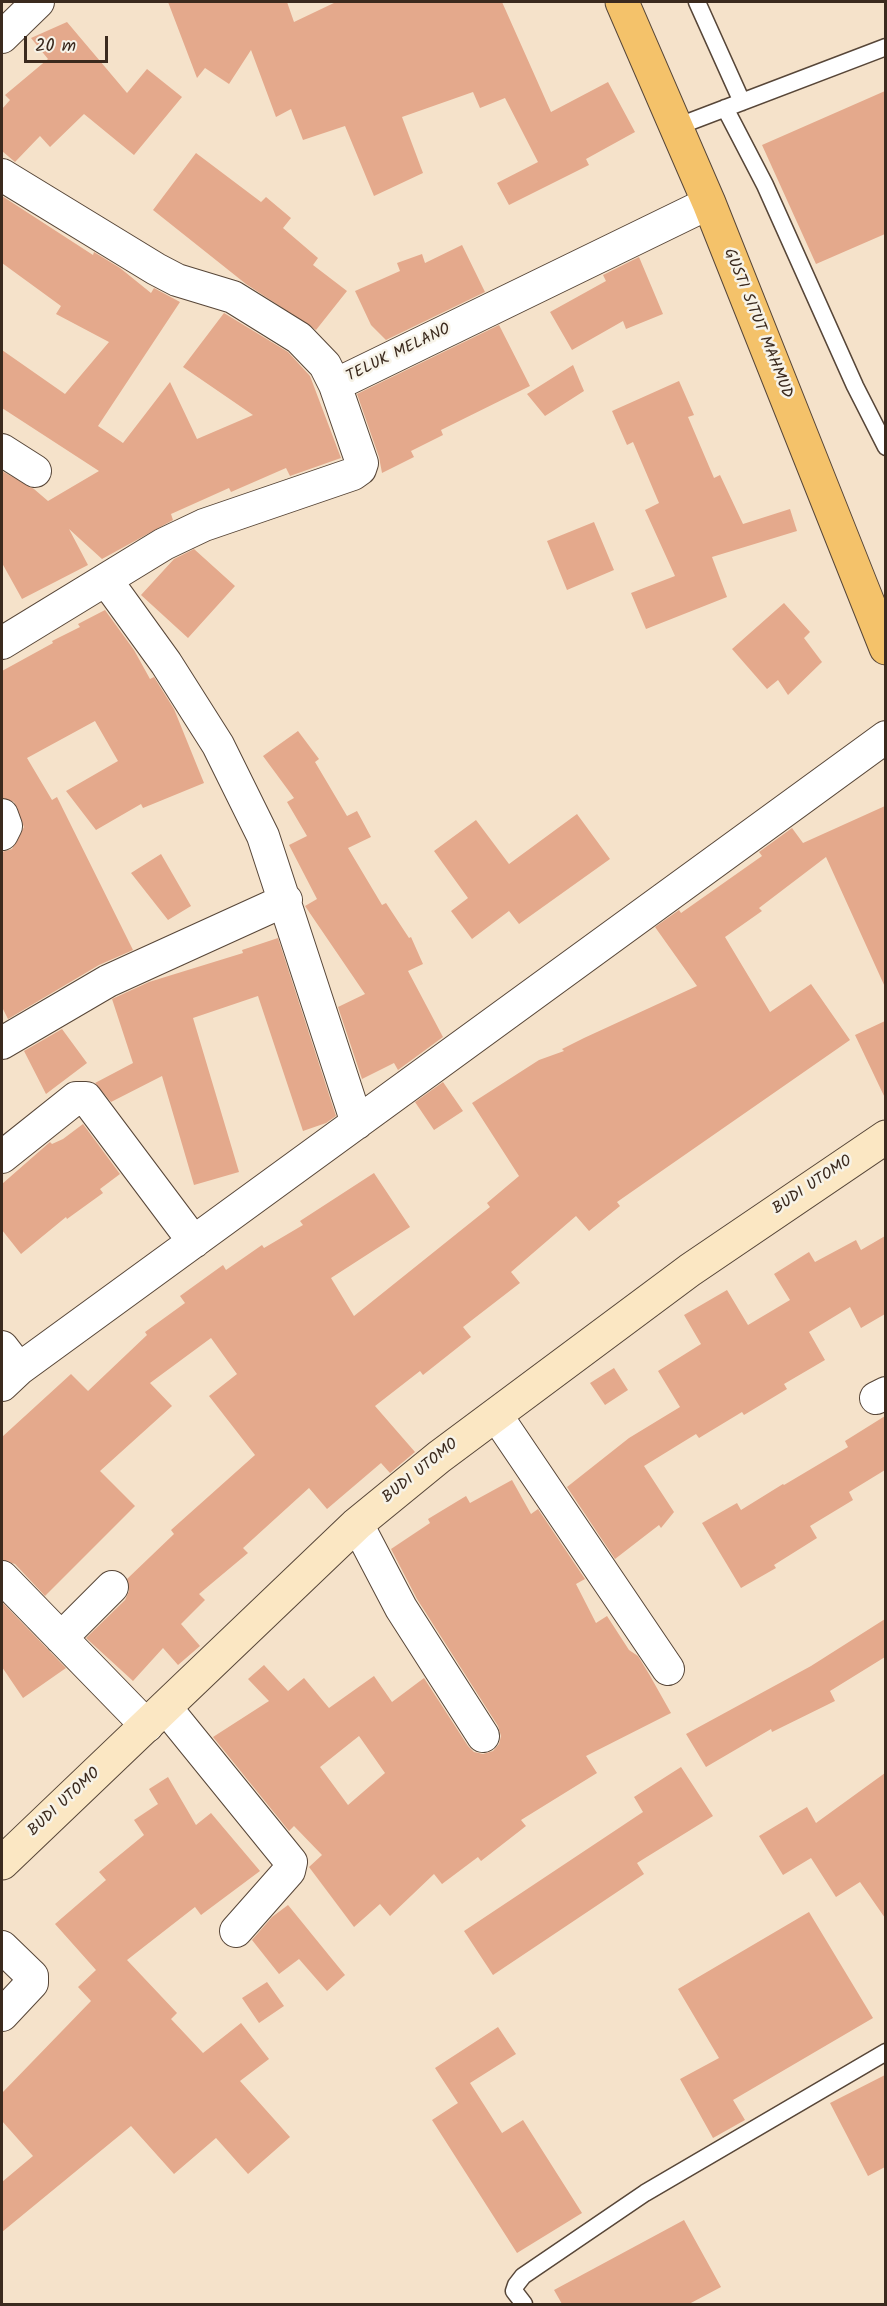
<!DOCTYPE html>
<html>
<head>
<meta charset="utf-8">
<style>
  body { margin:0 }
  #map { position:relative; width:887px; height:2306px; overflow:hidden; background:#f5e2ca; font-family:Kalam,sans-serif }
  canvas { display:block }
  .frame { position:absolute; inset:0; border:3px solid #3b2a1e; pointer-events:none }
  .scale { position:absolute; left:24px; top:36px; width:84px; height:27px; box-sizing:border-box; border:3px solid #3b2a1e; border-top:0; padding-left:8px; font-size:18px; line-height:21px; white-space:nowrap; color:#3b2a1e; -webkit-text-stroke:4px #f7f3e8; paint-order:stroke }
</style>
</head>
<body>
<div id="map">
<canvas width="887" height="2306"></canvas>
<div class="frame"></div>
<div class="scale">20 m</div>
</div>
<script>
const ctx = document.querySelector('canvas').getContext('2d');
ctx.lineJoin = 'round';
function fill(path, color) {
  ctx.fillStyle = color;
  ctx.fill(path, 'evenodd');
}
function toPath(rows) {
  const path = new Path2D();
  for (const r of rows) {
    path.moveTo(r[0], r[1]);
    for (let i = 2; i < r.length; i += 2) path.lineTo(r[i], r[i + 1]);
  }
  return path;
}
function strokePath(path, color, width, dash) {
  ctx.strokeStyle = color;
  ctx.lineWidth = width;
  ctx.lineCap = dash ? 'butt' : 'round';
  ctx.setLineDash(dash || []);
  ctx.stroke(path);
}
function write(font, color, halo, rows, align = 'center') {
  ctx.font = font + ' Kalam,sans-serif';
  ctx.lineWidth = 5;
  ctx.setLineDash([]);
  ctx.textBaseline = 'middle';
  ctx.strokeStyle = halo;
  ctx.fillStyle = color;
  for (const [text, x, y, turn = 0] of rows) {
    ctx.save();
    ctx.translate(x, y);
    ctx.rotate((+turn || 0) * Math.PI / 180);
    ctx.textAlign = isNaN(turn) ? turn : align;
    if (halo) ctx.strokeText(text, 0, 0);
    ctx.fillText(text, 0, 0);
    ctx.restore();
  }
}
fill(toPath([
  [168,2,287,2,294,22,336,2,502,2,551,112,608,82,635,132,586,159,589,165,509,205,497,183,538,162,505,98,480,108,473,92,402,117,423,173,374,196,345,126,303,140,291,109,276,117,251,50,229,84,205,68,197,78],
  [67,22,127,93,147,69,182,97,134,155,84,114,50,147,40,136,15,162,2,151,2,109,10,100,5,95,48,59,31,38],
  [885,91,885,234,816,264,762,145],
  [196,153,261,202,266,197,291,218,283,228,318,258,313,265,347,291,316,330,246,284,153,210],
  [2,196,93,255,94,252,120,268,151,293,154,288,180,302,98,426,123,443,170,382,197,439,253,415,183,367,224,313,288,352,310,376,341,458,290,476,286,468,231,492,229,488,171,514,173,520,102,559,69,529,88,565,22,599,2,563,2,471,34,489,48,501,99,471,2,408,2,350,65,394,109,342,56,314,61,306,2,263],
  [462,245,485,292,386,340,371,325,355,291,400,271,397,263,422,254,425,263],
  [639,257,663,314,626,329,623,321,572,350,550,312,606,281,603,275],
  [499,325,530,386,441,430,443,435,411,451,414,457,382,473,379,457,357,394],
  [573,365,584,391,545,416,527,394],
  [679,381,694,415,688,417,714,478,720,475,743,524,790,509,797,531,712,557,727,597,646,629,631,593,675,576,645,510,659,503,633,442,627,445,612,411],
  [594,522,614,570,567,590,547,541],
  [194,549,235,586,188,638,141,595,174,559],
  [784,603,810,632,804,638,822,662,788,695,778,680,767,689,732,649],
  [105,610,134,650,150,679,154,677,174,709,204,783,143,808,141,804,96,830,66,791,118,761,95,721,27,758,52,800,57,797,133,950,99,965,8,1019,2,1007,2,852,12,849,24,827,14,802,2,798,2,671,53,643,52,641,80,627,78,624],
  [298,731,319,759,315,762,347,816,357,811,371,837,348,848,382,905,386,903,409,938,411,937,423,964,408,971,443,1037,398,1070,394,1063,362,1079,338,1007,365,994,305,906,317,899,289,845,307,836,287,802,294,798,263,756],
  [885,806,885,987,826,857,759,908,762,911,725,937,770,1012,811,984,850,1040,617,1202,620,1206,589,1231,576,1216,511,1272,520,1283,463,1327,471,1337,423,1375,420,1371,375,1406,415,1452,390,1473,381,1463,327,1509,309,1488,243,1548,248,1553,199,1594,205,1600,181,1624,200,1646,178,1665,163,1648,133,1681,86,1638,125,1600,129,1591,127,1579,174,1534,171,1530,255,1455,209,1396,237,1374,211,1338,150,1383,172,1406,100,1471,135,1506,45,1596,15,1564,2,1560,2,1437,71,1374,88,1391,147,1335,145,1332,185,1303,180,1296,223,1265,226,1270,262,1245,264,1248,303,1225,300,1221,374,1173,410,1227,331,1278,354,1316,490,1207,487,1203,519,1176,472,1103,539,1060,564,1051,562,1049,584,1038,697,986,655,927,679,910,681,913,762,856,759,852,792,828,803,843],
  [577,814,610,859,519,924,509,911,472,939,451,911,468,898,434,851,476,820,509,864],
  [161,854,191,906,168,920,131,873],
  [278,938,336,1116,326,1123,303,1131,258,996,193,1018,239,1172,194,1185,162,1076,111,1102,95,1083,133,1063,112,999,149,982,243,953,242,950],
  [885,1021,885,1098,855,1035],
  [62,1029,87,1063,46,1094,24,1051],
  [443,1082,463,1111,434,1130,415,1102],
  [83,1124,120,1174,100,1189,103,1193,67,1219,66,1217,21,1254,2,1230,2,1184,50,1142,52,1144,63,1139],
  [885,1236,885,1314,861,1328,850,1307,809,1332,825,1360,784,1384,787,1389,744,1415,742,1412,699,1438,696,1434,644,1466,674,1512,661,1528,659,1525,615,1559,567,1487,629,1438,680,1407,658,1371,701,1344,684,1315,727,1290,748,1325,790,1300,774,1274,809,1252,815,1262,856,1240,861,1250],
  [614,1368,628,1390,605,1405,590,1383],
  [885,1416,885,1470,849,1492,853,1500,810,1526,817,1538,774,1565,776,1568,741,1588,702,1523,737,1503,741,1510,783,1484,784,1485,848,1447,845,1441],
  [512,1480,531,1514,538,1509,585,1579,576,1584,596,1623,607,1616,629,1650,638,1656,649,1674,671,1713,586,1756,597,1773,521,1820,526,1826,481,1861,478,1857,442,1884,434,1874,390,1916,380,1904,354,1927,309,1867,322,1855,294,1826,289,1831,213,1737,269,1701,248,1679,264,1665,288,1691,304,1678,329,1708,374,1676,392,1702,424,1678,468,1746,474,1752,483,1754,493,1751,499,1744,501,1736,498,1726,417,1599,391,1549,430,1523,428,1519,466,1496,470,1503],
  [359,1736,385,1773,348,1805,320,1767],
  [2,1602,66,1668,23,1698,2,1667],
  [885,1619,885,1657,830,1691,835,1701,772,1732,771,1729,706,1767,686,1734,811,1666],
  [681,1767,713,1816,637,1863,644,1874,493,1975,464,1931,643,1812,634,1797],
  [885,1773,885,1918,860,1882,836,1897,811,1858,783,1875,759,1836,807,1807,816,1823],
  [168,1777,196,1825,211,1813,260,1871,201,1915,195,1907,127,1960,177,2013,171,2019,203,2053,241,2023,269,2059,240,2081,290,2137,248,2174,216,2138,174,2174,131,2126,2,2232,2,2182,33,2156,2,2121,2,2093,91,2001,78,1987,96,1970,55,1924,106,1880,99,1872,144,1835,134,1820,158,1804,149,1789],
  [288,1905,345,1975,327,1991,299,1959,279,1974,252,1940,272,1917],
  [809,1912,873,2018,733,2100,745,2120,713,2138,680,2079,719,2058,678,1989],
  [267,1982,284,2006,259,2023,242,1998],
  [498,2027,516,2054,470,2083,502,2133,523,2120,582,2213,517,2253,432,2120,458,2103,435,2068],
  [885,2075,885,2167,868,2176,830,2103],
  [684,2220,721,2287,689,2304,562,2304,554,2290]
]), '#e4a98c');
const lane = toPath([
  [697,2,742,102],
  [725,108,765,185,855,386,886,447],
  [676,127,886,47],
  [524,2304,514,2291,516,2285,523,2276,645,2193,886,2052]
]);
const street = toPath([
  [2,37,38,2],
  [2,175,156,269,177,280,233,297,299,338,325,365,335,385],
  [2,450,35,471],
  [106,580,166,663,218,745,263,836,357,1123],
  [2,643,164,544,204,525,353,474,360,469,362,463,335,385,709,203],
  [2,815,6,826,2,834],
  [2,1043,108,981,286,900],
  [2,1157,76,1098,86,1098,194,1242],
  [2,1347,19,1369],
  [2,1385,19,1369,886,737],
  [876,1398,886,1393],
  [496,1415,668,1669],
  [357,1524,401,1608,483,1736],
  [2,1577,147,1726],
  [61,1638,112,1587],
  [166,1708,291,1862,289,1871,236,1931],
  [2,1947,32,1976,32,1983,2,2015]
]);
const secondary = toPath([
  [2,1863,357,1524,439,1457,690,1270,886,1137]
]);
const highway = toPath([
  [622,2,709,203,886,648]
]);
strokePath(lane, '#574638', 19);
strokePath(street, '#574638', 34);
strokePath(secondary, '#574638', 35);
strokePath(highway, '#574638', 35);
strokePath(lane, '#fff', 16);
strokePath(street, '#fff', 32);
strokePath(secondary, '#fbe7c3', 33);
strokePath(highway, '#f4c26a', 33);
write('16px', '#3b2a1e', '#f7f3e8', [
  ["GUSTI SITUT MAHMUD",757,324,68],
  ["TELUK MELANO",399,354,-26],
  ["BUDI UTOMO",813,1186,-34],
  ["BUDI UTOMO",421,1472,-39],
  ["BUDI UTOMO",65,1803,-43]
]);
</script>
</body>
</html>
